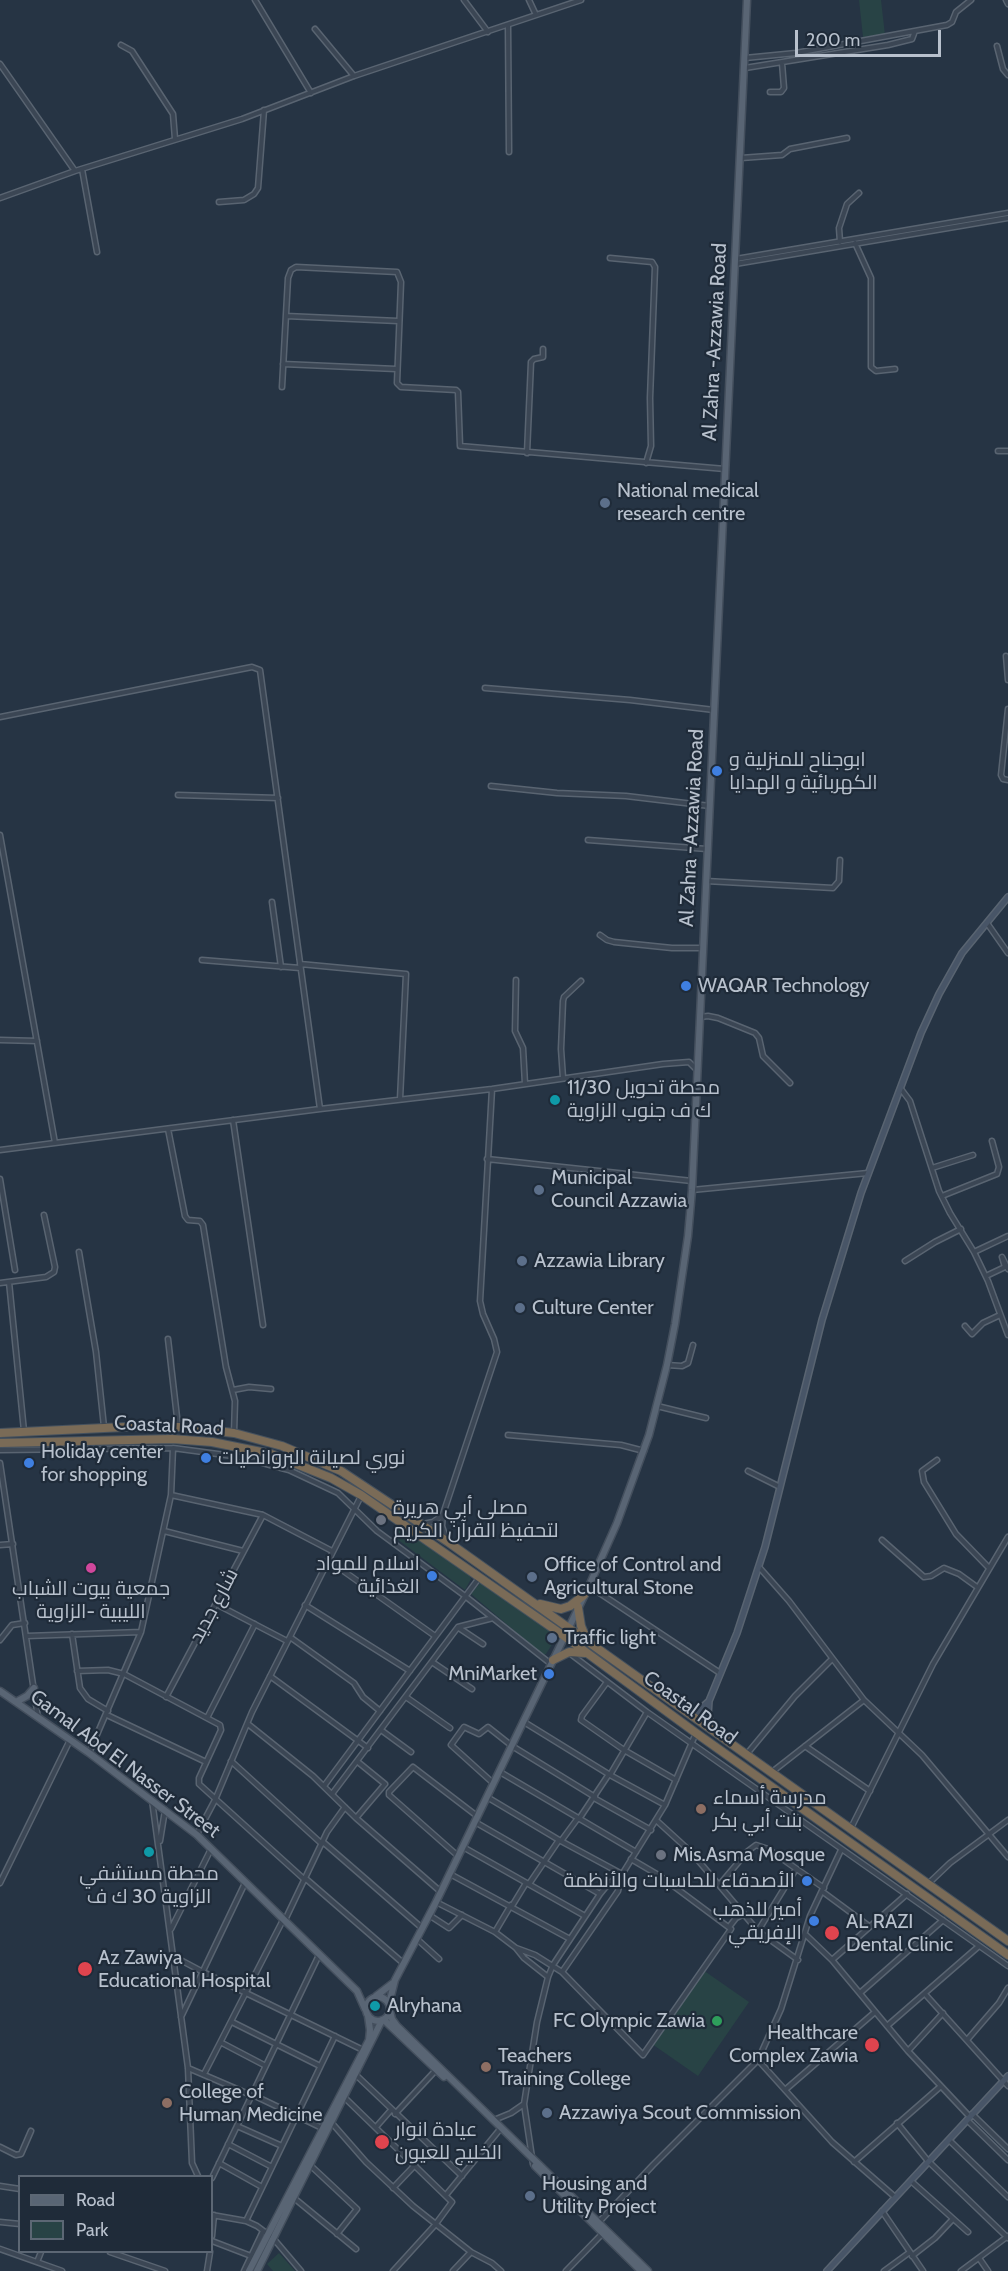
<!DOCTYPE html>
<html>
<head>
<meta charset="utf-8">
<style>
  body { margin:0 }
  #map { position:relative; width:1008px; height:2271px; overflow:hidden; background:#263444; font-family:Cabin,sans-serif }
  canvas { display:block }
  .legend { position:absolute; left:18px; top:2175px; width:195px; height:78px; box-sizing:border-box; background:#1f2b39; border:2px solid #5c6774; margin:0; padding:8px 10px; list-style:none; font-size:18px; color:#b8c1cd }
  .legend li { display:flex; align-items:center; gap:12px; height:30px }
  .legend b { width:30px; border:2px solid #5c6774 }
  .scale { position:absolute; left:795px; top:30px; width:146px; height:27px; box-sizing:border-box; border:3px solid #b8c1cd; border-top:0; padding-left:8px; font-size:18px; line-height:21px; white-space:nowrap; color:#b8c1cd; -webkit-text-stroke:4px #1f2b39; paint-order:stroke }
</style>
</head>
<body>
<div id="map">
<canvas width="1008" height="2271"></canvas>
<ul class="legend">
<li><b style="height:8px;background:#596574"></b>Road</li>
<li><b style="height:16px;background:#284345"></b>Park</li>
</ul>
<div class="scale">200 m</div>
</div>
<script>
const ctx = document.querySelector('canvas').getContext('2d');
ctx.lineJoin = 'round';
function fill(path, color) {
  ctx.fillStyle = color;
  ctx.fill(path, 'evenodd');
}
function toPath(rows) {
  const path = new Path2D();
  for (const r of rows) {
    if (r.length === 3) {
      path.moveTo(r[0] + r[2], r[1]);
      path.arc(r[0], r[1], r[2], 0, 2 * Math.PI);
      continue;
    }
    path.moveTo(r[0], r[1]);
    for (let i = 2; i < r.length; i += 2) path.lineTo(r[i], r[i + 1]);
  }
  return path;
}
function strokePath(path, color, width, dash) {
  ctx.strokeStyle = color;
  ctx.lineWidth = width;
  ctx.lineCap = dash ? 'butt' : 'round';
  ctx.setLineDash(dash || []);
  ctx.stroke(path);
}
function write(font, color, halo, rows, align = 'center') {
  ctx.font = font + ' Cabin,Cairo,sans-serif';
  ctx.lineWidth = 4.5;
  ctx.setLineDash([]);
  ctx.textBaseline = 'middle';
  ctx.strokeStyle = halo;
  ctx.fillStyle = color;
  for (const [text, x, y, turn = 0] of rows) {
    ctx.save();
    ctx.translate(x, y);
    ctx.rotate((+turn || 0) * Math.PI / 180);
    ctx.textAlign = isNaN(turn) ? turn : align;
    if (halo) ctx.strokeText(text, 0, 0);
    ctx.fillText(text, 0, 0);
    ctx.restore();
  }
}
fill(toPath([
  [859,0,881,0,885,35,863,37],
  [400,1524,469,1574,471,1579,465,1590,393,1536],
  [481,1582,554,1634,556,1638,546,1654,543,1655,471,1594],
  [703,1970,749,2002,698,2076,652,2044],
  [279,2253,295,2271,273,2271,267,2264]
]), '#284345');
const street = toPath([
  [255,0,311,93],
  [464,0,488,32],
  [529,0,536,15],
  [1006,0,1008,4],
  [508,25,509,152],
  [315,29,354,76],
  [121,45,132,51,173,114,175,139],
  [997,46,1003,69,1008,75],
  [745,58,796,53,947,25,952,22,956,12,971,0],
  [0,64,75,171],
  [745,68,888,45,912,39,915,31],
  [770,92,781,92,784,88,782,63],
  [741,158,782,155,790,149,847,138],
  [82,169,97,252],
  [0,198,75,171,242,119,354,76,581,0],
  [219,202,244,200,254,194,258,188,264,110],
  [840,242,839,228,847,204,859,193],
  [855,243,871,278,871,367,876,371,895,369],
  [610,258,652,262,655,267,650,398,651,446,646,463],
  [736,259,1008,213],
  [735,264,1008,218],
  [286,316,398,321],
  [283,364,396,369],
  [282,387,288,278,291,270,296,267,397,272,401,282,397,383,401,387,456,390,458,392,460,446,725,469],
  [998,451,1008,451],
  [527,453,531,362,534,359,543,357,543,349],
  [1006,656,1008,680],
  [485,688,630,700,714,710],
  [1008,709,1001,775,1003,779,1008,780],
  [0,717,252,667,260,670,320,1109],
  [491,786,557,793,626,796,710,806],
  [178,795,278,798],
  [0,835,55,1143],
  [588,840,707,849],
  [706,881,833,888,839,881,840,860],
  [272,902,281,967],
  [987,923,1008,953],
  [600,935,607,940,614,942,672,948,703,948],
  [202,960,300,968],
  [300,964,406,974,400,1099],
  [516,980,515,1031,523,1048,525,1084],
  [700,1017,708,1016,718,1018,755,1033,759,1038,763,1056,790,1083],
  [0,1040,37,1041],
  [563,1078,561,1049,563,1001,564,997,581,981],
  [901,1089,910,1101,939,1191,950,1213,974,1252,988,1281,1008,1335],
  [233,1120,263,1325],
  [168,1129,185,1216,188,1220,200,1221,203,1225,226,1367,235,1401,234,1433],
  [0,1150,320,1109,492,1089,663,1064,689,1062,697,1070],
  [487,1159,692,1181],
  [932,1168,973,1155],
  [0,1179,15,1270],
  [692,1190,868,1173],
  [942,1196,997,1174,999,1167,992,1141],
  [79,1252,96,1352,104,1427],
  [974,1252,1008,1236],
  [905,1261,935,1242,961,1229],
  [986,1276,1005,1267,1002,1257,1008,1269],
  [9,1282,24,1431],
  [0,1283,46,1277,54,1272,55,1267,44,1215],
  [965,1326,972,1334,983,1323,1000,1315],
  [168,1339,178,1426],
  [667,1365,682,1366,688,1363,693,1345],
  [233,1390,249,1387,271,1389],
  [657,1406,706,1418],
  [508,1435,621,1445,644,1451],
  [0,1450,173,1448,240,1457,289,1470,338,1493,377,1531,465,1596,551,1664],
  [937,1460,922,1471,924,1482,956,1534,989,1568],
  [0,1463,38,1718],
  [748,1471,780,1487],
  [171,1495,263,1515,332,1551],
  [423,1524,433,1522,443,1515],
  [164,1531,243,1551],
  [446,1538,442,1526,443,1514,497,1352,494,1339,483,1314,480,1301,492,1089],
  [882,1540,924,1577,931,1576,944,1568,959,1574,977,1587],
  [0,1545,13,1544],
  [328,1560,435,1636],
  [759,1567,789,1601,864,1700,922,1755,1008,1857],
  [589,1586,720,1673],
  [216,1604,287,1641],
  [305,1605,410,1671],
  [459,1628,483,1644],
  [72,1634,80,1688,88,1699,108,1711],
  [27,1636,141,1632],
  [290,1637,354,1683,363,1697,380,1711],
  [0,1640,12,1625,25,1623],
  [572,1655,647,1712,1008,1966],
  [432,1662,472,1689],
  [77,1671,108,1670,124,1674,220,1725,221,1730,199,1778,199,1784,305,1880],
  [270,1676,368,1748],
  [607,1682,582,1716,581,1720,624,1750,676,1780],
  [166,1697,263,1515],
  [406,1697,450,1728],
  [107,1715,206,1762],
  [207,1718,255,1624],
  [524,1722,610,1775,665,1805],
  [248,1724,313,1776,356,1818,441,1892],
  [381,1730,411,1752],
  [805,1746,870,1791],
  [89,1753,141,1632,171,1495,173,1448],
  [746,1755,795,1696,832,1659],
  [231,1761,322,1844],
  [500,1772,636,1852],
  [772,1772,864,1700],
  [610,1775,647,1712],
  [493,1783,451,1745,464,1727,479,1734,488,1727,512,1746,595,1797],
  [324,1786,479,1578],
  [332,1794,458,1627,493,1618],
  [487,1797,559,1840,622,1874],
  [594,1798,651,1830],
  [152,1800,188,2068,192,2163,198,2176],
  [356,1818,385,1784,358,1762],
  [579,1819,609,1774],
  [656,1820,691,1852,758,1931,798,1960],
  [475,1822,600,1894],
  [851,1828,933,1664,1008,1537],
  [197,1834,215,1800,252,1712,361,1496],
  [160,1841,165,1810],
  [561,1841,578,1818],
  [323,1842,422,1928],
  [463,1847,585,1916],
  [458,1856,389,1795,389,1792,413,1767,477,1816],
  [450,1874,570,1939],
  [305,1878,403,1963],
  [0,1883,70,1740],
  [929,1883,950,1863,1008,1820],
  [529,1884,559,1840],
  [720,1884,748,1851,756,1845,768,1849,824,1888],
  [823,1892,869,1926],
  [436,1902,495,1932,516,1948,524,1958,548,1977],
  [512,1906,526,1883],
  [429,1915,449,1928,462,1915],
  [285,1920,327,1832,345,1807],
  [729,1927,736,1918,744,1914],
  [171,1929,211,1849],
  [758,1931,796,1869],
  [495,1932,511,1905],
  [806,1935,832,1960,908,2051,970,2117],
  [417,1939,439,1959],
  [516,1948,535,1955,562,1972,643,2055,731,1929,660,1876,631,1859],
  [173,1956,203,1972,363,2050],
  [832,1960,907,1894],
  [562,1972,618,1891,621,1876,665,1805,696,1733],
  [860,1993,943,1920],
  [925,1994,1008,2086],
  [181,2017,245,1883],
  [232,2022,320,2066],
  [887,2026,979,1946],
  [967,2040,999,2003,1008,1988],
  [222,2043,264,2065],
  [908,2051,943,2013],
  [758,2060,832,2142,895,2197],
  [188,2068,251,2095],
  [204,2074,283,1920],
  [355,2074,462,2176],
  [785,2090,875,2012],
  [251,2094,322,2128],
  [344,2097,452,2202,435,2225,393,2271],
  [395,2114,436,2070],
  [972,2114,1008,2149],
  [494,2120,511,2113,524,2104],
  [967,2120,1008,2160],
  [331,2122,366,2162,413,2206,471,2252,492,2263,501,2271],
  [897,2123,928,2161,1008,2238],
  [237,2126,282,2146],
  [376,2127,391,2110],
  [949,2140,1008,2197],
  [228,2144,272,2167],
  [0,2147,16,2155,21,2154,31,2131],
  [854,2162,941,2086],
  [219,2163,262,2187],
  [533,2164,524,2104,537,2022,548,1977,553,1965,600,1894,609,1883,621,1876],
  [310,2165,357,2209,337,2234],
  [212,2178,319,1955],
  [911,2181,968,2232],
  [0,2186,20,2189],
  [393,2188,415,2165],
  [446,2195,501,2128],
  [294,2198,356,2249],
  [882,2211,923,2271],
  [212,2215,246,2221,257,2226,273,2238,301,2271],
  [246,2221,335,2036],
  [0,2222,20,2224],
  [598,2223,653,2165,758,2060,781,2009,810,1916,841,1850],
  [212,2236,214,2215],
  [212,2241,251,2256],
  [0,2249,62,2271],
  [110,2252,165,2271],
  [912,2256,935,2238,952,2220],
  [979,2258,988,2271],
  [37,2262,41,2252],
  [207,2271,210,2252],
  [244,2271,263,2231],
  [453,2271,471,2252],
  [566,2271,603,2233],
  [884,2271,910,2252],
  [961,2271,1008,2236]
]);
const secondary = toPath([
  [688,1713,697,1712,708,1702],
  [715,1730,708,1716,709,1701,737,1633,765,1547,822,1320,861,1193,921,1033,939,994,962,953,1008,897],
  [827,2271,1008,2076]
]);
const primary = toPath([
  [0,1691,89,1753,197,1835,357,1991,365,2009],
  [16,1702,27,1696,34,1688],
  [376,1996,393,1983],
  [378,2009,12],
  [389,2004,395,1980,436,1902,589,1586,617,1523,649,1435,667,1365,675,1324,688,1236,692,1190,747,0],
  [390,2011,392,2019,397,2026,648,2271],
  [384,2020,444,2077],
  [535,2166,641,2271],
  [249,2271,369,2040,370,2030,368,2016],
  [257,2271,382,2020]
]);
const highway = toPath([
  [0,1433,146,1426,179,1427,234,1433,282,1446,341,1471,448,1542,1008,1941],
  [0,1443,172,1439,212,1442,271,1454,331,1478,361,1495,564,1636,696,1733,1008,1955],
  [540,1604,561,1609,570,1606,584,1595],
  [578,1607,581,1626,586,1638],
  [553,1660,569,1652,585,1653]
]);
strokePath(street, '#596471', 7);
strokePath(secondary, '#596471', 8);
strokePath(primary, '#444f5d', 9);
strokePath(highway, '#45515e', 10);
strokePath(street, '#3b4654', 4);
strokePath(secondary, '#485567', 5);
strokePath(primary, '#596574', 6);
strokePath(highway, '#7a6b57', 8);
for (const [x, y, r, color] of [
  [605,503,6,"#5c6f8a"],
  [717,771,6,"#3f7fe0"],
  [686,986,6,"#3f7fe0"],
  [555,1100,6,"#0f9aa8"],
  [539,1190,6,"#5c6f8a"],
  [522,1261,6,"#5c6f8a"],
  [520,1308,6,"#5c6f8a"],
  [206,1458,6,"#3f7fe0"],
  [29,1463,6,"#3f7fe0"],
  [381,1520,6,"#6b7280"],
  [91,1568,6,"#d1479c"],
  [432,1576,6,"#3f7fe0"],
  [532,1577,6,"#5c6f8a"],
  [552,1638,6,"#5c6f8a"],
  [549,1674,6,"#3f7fe0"],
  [701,1809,6,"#8d6e63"],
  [149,1852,6,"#0f9aa8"],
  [661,1855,6,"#6b7280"],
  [807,1881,6,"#3f7fe0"],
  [814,1921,6,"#3f7fe0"],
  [832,1933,8,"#e0444e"],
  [85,1969,8,"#e0444e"],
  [375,2006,6,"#0f9aa8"],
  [717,2021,6,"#2e9e5b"],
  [872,2045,8,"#e0444e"],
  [486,2067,6,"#8d6e63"],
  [167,2103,6,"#8d6e63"],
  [547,2113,6,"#5c6f8a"],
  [382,2142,8,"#e0444e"],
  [530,2196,6,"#5c6f8a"]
]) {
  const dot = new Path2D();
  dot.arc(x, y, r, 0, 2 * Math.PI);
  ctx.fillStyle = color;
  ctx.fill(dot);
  strokePath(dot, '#1f2b39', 2);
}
write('20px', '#b8c1cd', '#1f2b39', [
  ["Al Zahra -Azzawia Road",715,342,-87],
  ["Al Zahra -Azzawia Road",692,828,-87],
  ["Coastal Road",169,1426,3],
  ["شارع جديد",214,1606,-62],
  ["Coastal Road",690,1708,36],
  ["Gamal Abd El Nasser Street",125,1764,37]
]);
write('20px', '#b8c1cd', '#1f2b39', [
  ["National medical",617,491],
  ["research centre",617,514],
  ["ابوجناح للمنزلية و",729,760],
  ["الكهربائية و الهدايا",729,783],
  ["WAQAR Technology",698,986],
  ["محطة تحويل 11/30",567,1088],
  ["ك ف جنوب الزاوية",567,1111],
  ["Municipal",551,1178],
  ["Council Azzawia",551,1201],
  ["Azzawia Library",534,1261],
  ["Culture Center",532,1308],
  ["Holiday center",41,1452],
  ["for shopping",41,1475],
  ["نوري لصيانة البروانطيات",218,1458],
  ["مصلى أبي هريرة",393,1508],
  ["لتحفيظ القرآن الكريم",393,1531],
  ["اسلام للمواد",420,1564,"right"],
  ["الغذائية",420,1587,"right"],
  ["Office of Control and",544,1565],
  ["Agricultural Stone",544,1588],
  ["جمعية بيوت الشباب",91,1589,"center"],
  ["الليبية -الزاوية",91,1612,"center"],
  ["Traffic light",564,1638],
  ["MniMarket",537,1674,"right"],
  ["مدرسة أسماء",713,1798],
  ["بنت أبي بكر",713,1821],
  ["Mis.Asma Mosque",673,1855],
  ["محطة مستشفي",149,1874,"center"],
  ["الزاوية 30 ك ف",149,1897,"center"],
  ["الأصدقاء للحاسبات والأنظمة",795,1881,"right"],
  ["أمير للذهب",802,1910,"right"],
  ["الإفريقي",802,1933,"right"],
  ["AL RAZI",846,1922],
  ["Dental Clinic",846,1945],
  ["Az Zawiya",98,1958],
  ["Educational Hospital",98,1981],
  ["Alryhana",387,2006],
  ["FC Olympic Zawia",705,2021,"right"],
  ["Healthcare",858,2033,"right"],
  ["Complex Zawia",858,2056,"right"],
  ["Teachers",498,2056],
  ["Training College",498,2079],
  ["College of",179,2092],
  ["Human Medicine",179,2115],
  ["Azzawiya Scout Commission",559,2113],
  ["عيادة انوار",395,2130],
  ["الخليج للعيون",395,2153],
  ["Housing and",542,2184],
  ["Utility Project",542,2207]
], 'left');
</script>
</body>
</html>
